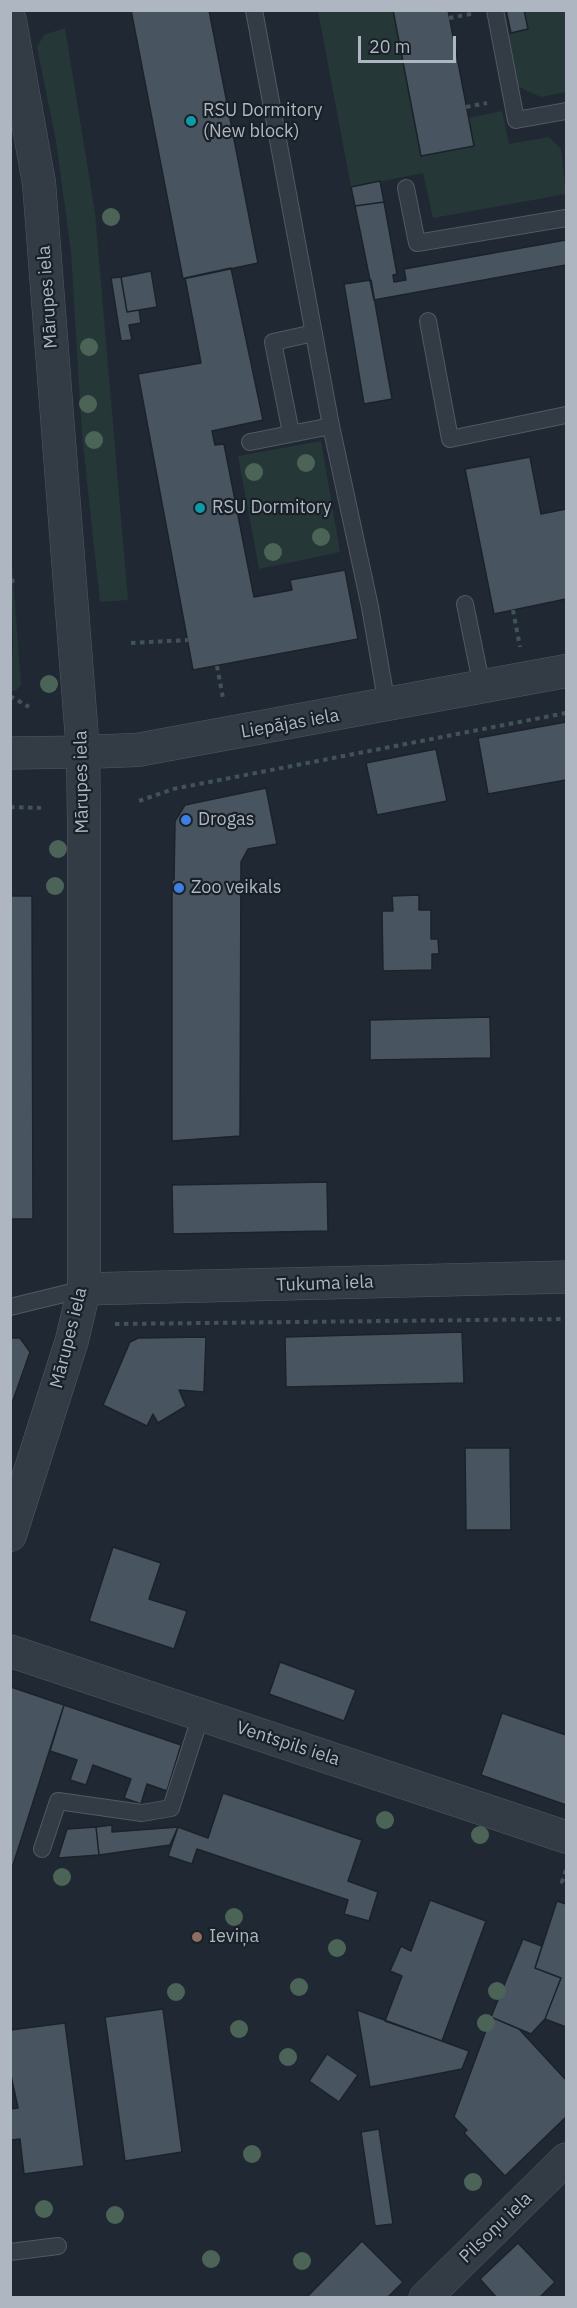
<!DOCTYPE html>
<html>
<head>
<meta charset="utf-8">
<style>
  body { margin:0 }
  #map { position:relative; width:577px; height:2308px; overflow:hidden; background:#202933; font-family:"IBM Plex Sans",sans-serif }
  canvas { display:block }
  .frame { position:absolute; inset:0; border:12px solid #adb6c1; pointer-events:none }
  .scale { position:absolute; left:358px; top:36px; width:98px; height:27px; box-sizing:border-box; border:3px solid #adb6c1; border-top:0; padding-left:8px; font-size:18px; line-height:21px; white-space:nowrap; color:#adb6c1; -webkit-text-stroke:4px #192028; paint-order:stroke }
</style>
</head>
<body>
<div id="map">
<canvas width="577" height="2308"></canvas>
<div class="frame"></div>
<div class="scale">20 m</div>
</div>
<script>
const ctx = document.querySelector('canvas').getContext('2d');
ctx.lineJoin = 'round';
function fill(path, color) {
  ctx.fillStyle = color;
  ctx.fill(path, 'evenodd');
}
function toPath(rows) {
  const path = new Path2D();
  for (const r of rows) {
    path.moveTo(r[0], r[1]);
    for (let i = 2; i < r.length; i += 2) path.lineTo(r[i], r[i + 1]);
  }
  return path;
}
function strokePath(path, color, width, dash) {
  ctx.strokeStyle = color;
  ctx.lineWidth = width;
  ctx.lineCap = dash ? 'butt' : 'round';
  ctx.setLineDash(dash || []);
  ctx.stroke(path);
}
function write(font, color, halo, rows, align = 'center') {
  ctx.font = font + ' "IBM Plex Sans",sans-serif';
  ctx.lineWidth = 4.5;
  ctx.setLineDash([]);
  ctx.textBaseline = 'middle';
  ctx.strokeStyle = halo;
  ctx.fillStyle = color;
  for (const [text, x, y, turn = 0] of rows) {
    ctx.save();
    ctx.translate(x, y);
    ctx.rotate((+turn || 0) * Math.PI / 180);
    ctx.textAlign = isNaN(turn) ? turn : align;
    if (halo) ctx.strokeText(text, 0, 0);
    ctx.fillText(text, 0, 0);
    ctx.restore();
  }
}
fill(toPath([
  [318,11,393,11,421,156,473,146,468,118,502,111,509,144,549,137,561,149,566,194,433,218,423,173,351,187],
  [524,11,566,11,566,92,541,97,517,86,507,39,511,33,528,29],
  [65,28,95,213,128,600,100,602,82,435,71,252,56,141,37,47,44,35],
  [321,441,340,552,259,569,238,456],
  [11,550,21,685,15,691,10,690,13,646]
]), '#253736');
const building = toPath([
  [131,10,209,10,258,263,183,279,131,10],
  [393,10,448,10,474,146,421,156,393,10],
  [506,10,524,10,528,29,511,33,506,10],
  [380,181,384,202,355,206,351,187,380,181],
  [384,202,397,274,393,275,394,282,406,280,404,269,566,240,566,265,374,300,355,206,384,202],
  [231,268,263,420,212,431,215,445,224,444,254,597,292,590,290,580,345,570,358,639,193,670,138,374,201,363,185,278,231,268],
  [151,271,157,307,127,312,121,277,151,271],
  [121,277,127,312,139,310,141,323,129,325,132,340,121,341,111,278,121,277],
  [371,280,392,399,364,404,344,284,371,280],
  [530,457,541,514,566,509,566,599,494,614,465,469,530,457],
  [566,722,566,780,488,794,478,738,566,722],
  [436,749,447,801,377,815,366,763,436,749],
  [266,788,277,844,248,849,241,862,240,1136,172,1141,172,880,174,880,175,821,185,805,266,788],
  [419,895,419,910,431,910,431,939,438,939,439,954,432,954,432,970,383,971,382,911,393,911,392,896,419,895],
  [10,896,32,896,33,1219,10,1219,10,896],
  [490,1017,491,1058,370,1060,370,1020,490,1017],
  [327,1182,328,1231,173,1234,172,1185,327,1182],
  [462,1332,464,1383,286,1387,285,1337,462,1332],
  [206,1337,204,1392,179,1390,186,1406,158,1423,153,1414,147,1426,103,1405,130,1342,138,1338,206,1337],
  [10,1338,20,1338,30,1352,10,1409,10,1338],
  [465,1448,510,1448,511,1530,466,1530,465,1448],
  [113,1547,161,1563,149,1599,187,1611,174,1649,89,1621,113,1547],
  [280,1662,356,1690,344,1721,269,1694,280,1662],
  [11,1687,64,1705,13,1865,10,1865,11,1687],
  [64,1705,181,1745,167,1791,147,1784,141,1804,124,1798,131,1779,93,1765,86,1785,70,1780,77,1760,50,1751,64,1705],
  [502,1713,566,1735,566,1805,481,1775,502,1713],
  [223,1793,362,1840,348,1881,378,1892,369,1921,344,1914,348,1900,197,1849,192,1864,168,1856,178,1827,208,1838,223,1793],
  [112,1825,112,1832,178,1827,170,1845,99,1855,96,1827,112,1825],
  [96,1827,99,1855,58,1858,67,1829,96,1827],
  [430,1900,486,1921,442,2041,385,2021,402,1976,390,1971,401,1946,411,1951,430,1900],
  [557,1901,566,1904,566,2027,545,2019,561,1978,535,1968,557,1901],
  [523,1939,542,1946,535,1968,561,1978,545,2019,531,2034,491,2017,523,1939],
  [163,2009,182,2152,125,2161,105,2017,163,2009],
  [357,2010,469,2051,462,2069,370,2087,357,2010],
  [491,2017,519,2029,566,2080,566,2117,505,2176,464,2133,467,2130,454,2117,491,2017],
  [65,2023,84,2166,24,2174,20,2139,12,2140,10,2144,10,2109,18,2108,10,2071,10,2030,65,2023],
  [327,2054,358,2075,339,2102,309,2081,327,2054],
  [379,2129,393,2224,375,2226,361,2132,379,2129],
  [362,2241,403,2282,387,2298,306,2298,362,2241],
  [518,2243,555,2282,539,2298,497,2298,480,2279,518,2243]
]);
fill(building, '#48545f');
strokePath(building, '#1b222a', 1.5);
const service = toPath([
  [254,10,331,426,370,607,387,705],
  [495,10,516,120,566,111],
  [406,188,417,243,566,218],
  [428,321,450,439,566,415],
  [291,433,273,342,314,333],
  [250,442,331,426],
  [465,604,482,687],
  [10,1307,84,1289],
  [42,1849,58,1801,142,1813,171,1808,201,1715],
  [10,2252,58,2246]
]);
const minor = toPath([
  [10,753,83,752],
  [84,1289,566,1277],
  [10,1651,566,1837],
  [425,2298,566,2159]
]);
const tertiary = toPath([
  [10,21,39,183,83,752,84,821,84,1289,72,1340,10,1535],
  [83,752,137,750,566,671]
]);
strokePath(service, '#515962', 18);
strokePath(minor, '#515962', 33);
strokePath(tertiary, '#515962', 34);
strokePath(toPath([
  [449,18,471,14],
  [466,107,487,103],
  [10,581,18,580],
  [513,610,520,647],
  [131,643,188,640],
  [217,666,223,698],
  [10,696,29,707],
  [139,801,173,789,566,713],
  [10,807,41,808],
  [115,1324,566,1319],
  [566,1870,562,1882,566,1883]
]), '#415354', 4, [4.5, 4.5]);
strokePath(service, '#333b44', 16);
strokePath(minor, '#333b44', 32);
strokePath(tertiary, '#333b44', 33);
ctx.fillStyle = '#4b6457';
for (const [x, y] of [
  [111,217],
  [89,347],
  [88,404],
  [94,440],
  [306,463],
  [254,472],
  [321,537],
  [273,552],
  [49,684],
  [58,849],
  [55,886],
  [385,1820],
  [480,1835],
  [62,1877],
  [234,1917],
  [337,1948],
  [299,1987],
  [497,1991],
  [176,1992],
  [486,2023],
  [239,2029],
  [288,2057],
  [252,2154],
  [473,2182],
  [44,2209],
  [115,2215],
  [211,2259],
  [302,2261]
]) {
  ctx.beginPath();
  ctx.arc(x, y, 9, 0, 2 * Math.PI);
  ctx.fill();
}
for (const [x, y, r, color] of [
  [191,121,6,"#0f9aa8"],
  [200,508,6,"#0f9aa8"],
  [186,820,6,"#3f7fe0"],
  [179,888,6,"#3f7fe0"],
  [197,1937,6,"#8d6e63"]
]) {
  const dot = new Path2D();
  dot.arc(x, y, r, 0, 2 * Math.PI);
  ctx.fillStyle = color;
  ctx.fill(dot);
  strokePath(dot, '#192028', 2);
}
write('18px', '#adb6c1', '#192028', [
  ["RSU Dormitory",203,111],
  ["(New block)",203,132],
  ["RSU Dormitory",212,508],
  ["Drogas",198,820],
  ["Zoo veikals",191,888],
  ["Ieviņa",209,1937]
], 'left');
write('18px', '#adb6c1', '#192028', [
  ["Mārupes iela",48,297,-94],
  ["Liepājas iela",290,724,-10],
  ["Mārupes iela",82,782,-91],
  ["Tukuma iela",325,1284,-2],
  ["Mārupes iela",69,1338,-76],
  ["Ventspils iela",288,1744,18],
  ["Pilsoņu iela",496,2228,-44]
]);
</script>
</body>
</html>
